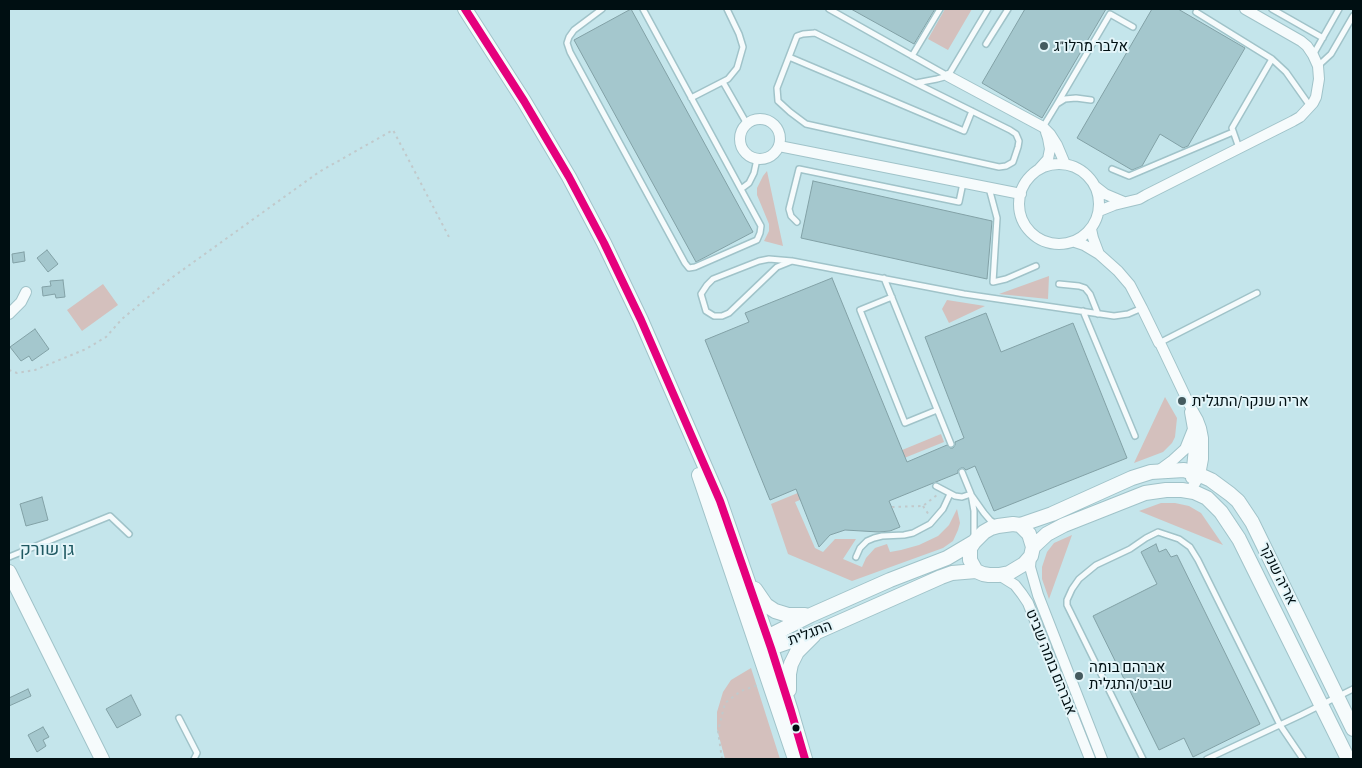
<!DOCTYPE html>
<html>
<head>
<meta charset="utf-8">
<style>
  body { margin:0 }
  #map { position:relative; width:1362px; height:768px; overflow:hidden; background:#c4e5eb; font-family:"Alegreya Sans",sans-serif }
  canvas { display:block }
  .frame { position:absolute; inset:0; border:10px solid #000f12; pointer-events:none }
</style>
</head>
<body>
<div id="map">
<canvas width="1362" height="768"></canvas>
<div class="frame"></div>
</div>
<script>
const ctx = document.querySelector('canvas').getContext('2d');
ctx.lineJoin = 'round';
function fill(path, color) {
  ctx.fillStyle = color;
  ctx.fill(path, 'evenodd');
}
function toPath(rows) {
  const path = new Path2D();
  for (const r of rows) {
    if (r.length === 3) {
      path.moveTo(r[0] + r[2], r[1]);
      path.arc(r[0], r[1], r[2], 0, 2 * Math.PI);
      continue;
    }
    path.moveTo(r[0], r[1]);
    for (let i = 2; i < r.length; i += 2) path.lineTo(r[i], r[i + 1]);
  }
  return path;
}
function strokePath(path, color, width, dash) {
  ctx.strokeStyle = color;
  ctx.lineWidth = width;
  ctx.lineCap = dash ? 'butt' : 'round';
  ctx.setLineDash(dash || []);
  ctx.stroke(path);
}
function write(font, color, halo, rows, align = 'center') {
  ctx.font = font + ' "Alegreya Sans",Heebo,sans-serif';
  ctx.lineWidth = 4;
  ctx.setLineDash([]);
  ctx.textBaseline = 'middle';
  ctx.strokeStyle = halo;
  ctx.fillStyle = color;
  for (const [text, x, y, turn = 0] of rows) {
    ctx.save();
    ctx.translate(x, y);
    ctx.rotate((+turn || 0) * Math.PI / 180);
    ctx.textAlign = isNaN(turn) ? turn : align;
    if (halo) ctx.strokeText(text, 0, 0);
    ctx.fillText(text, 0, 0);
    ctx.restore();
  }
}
fill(toPath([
  [945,9,972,9,948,50,928,39],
  [767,171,783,246,764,241,769,231,769,224,757,195,757,188,763,176],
  [1049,276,1048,299,999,294],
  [103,284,118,305,82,331,67,310],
  [947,300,985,306,949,323,942,309],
  [1165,397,1177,418,1175,437,1172,443,1163,452,1134,463],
  [941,434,944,442,795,502,815,548,823,552,835,539,856,539,843,559,862,567,866,558,875,548,887,544,890,552,901,550,919,545,938,536,949,525,957,509,960,523,958,530,953,541,943,548,852,581,788,554,771,504],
  [1161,503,1175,503,1189,506,1201,513,1223,545,1139,511],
  [1072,535,1049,599,1042,579,1042,567,1047,552,1054,543],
  [751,668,780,759,725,759,717,729,717,712,723,692,731,680]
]), '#d4c0bd');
const building = toPath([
  [631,9,753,232,696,262,574,40,631,9],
  [851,9,935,9,914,44,851,9],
  [1025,9,1106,9,1042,118,982,83,1025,9],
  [1152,9,1178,9,1245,48,1188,146,1183,148,1160,134,1142,166,1132,170,1077,138,1152,9],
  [813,181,992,221,987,279,801,238,813,181],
  [47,250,58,264,48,272,37,258,47,250],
  [24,252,25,261,13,263,12,254,24,252],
  [832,278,907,462,947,445,950,448,953,448,955,445,955,442,964,438,925,337,986,313,1001,352,1073,323,1127,458,994,511,975,466,966,470,964,468,961,468,958,470,958,473,889,501,900,527,890,531,879,532,845,530,830,535,819,547,796,489,770,500,705,340,749,322,745,313,832,278],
  [63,280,65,297,56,298,55,294,43,296,42,287,51,286,50,281,63,280],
  [35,329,49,349,32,361,29,356,21,361,10,347,35,329],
  [42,497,48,520,26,526,20,504,42,497],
  [1156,544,1159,552,1166,549,1171,557,1177,555,1260,724,1193,757,1184,738,1159,750,1093,616,1157,584,1141,552,1156,544],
  [28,689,31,696,9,706,9,698,28,689],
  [131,695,141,715,117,728,106,709,131,695],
  [43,727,49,737,43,740,46,746,37,752,28,735,43,727]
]);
fill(building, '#a4c7cd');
strokePath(building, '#82a1a6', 1);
const lane = toPath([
  [602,9,574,30,569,37,567,43,570,52,685,263,689,268,695,267,757,240,760,233,761,226,643,9],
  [829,9,948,76],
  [1272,9,1323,38],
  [1196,12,1272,59,1232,128,1239,148],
  [815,33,1010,130,1016,134,1019,141,1018,147,1013,162,1006,166,999,167,806,124,790,112,778,101,777,88,797,36,803,34,815,33],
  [986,44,1008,9],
  [1313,55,1339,9],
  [912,56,940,9],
  [789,57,964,131,972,111],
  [1272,59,1286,72,1310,106],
  [1318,66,1331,54,1353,16],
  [723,82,747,124],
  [916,83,937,79,948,76,988,9],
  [691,98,728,79,737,68,743,47,739,34,727,9],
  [1057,104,1110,14,1133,27],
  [1043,127,1057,104,1065,99,1076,98,1091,100],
  [1112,169,1129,176,1233,132],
  [989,188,997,218,993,282,1006,279,1036,266],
  [741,189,749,183,754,173,757,159],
  [797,222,791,216,789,209,799,169,959,202,963,183],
  [792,261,777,267,729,313,722,316,714,316,706,311,701,294,707,285,713,279,759,261,769,259,792,261,964,294,1114,316,1128,314,1142,308],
  [884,278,951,444],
  [1059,284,1079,286,1085,288,1090,294,1098,314],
  [892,297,860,310,905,423,937,410],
  [1083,311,1135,436],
  [1159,343,1257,293],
  [962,472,971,494,974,511,974,539],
  [936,486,955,496,962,497,971,494],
  [972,496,984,513,990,520,996,524],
  [9,557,110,516,129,534],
  [856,557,860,548,867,541,874,538,882,536,904,535,913,533,930,524,943,509,950,494],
  [179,718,197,753,194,759],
  [1143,759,1067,605,1067,600,1072,589,1079,579,1096,565,1130,549,1146,538,1158,532,1179,539,1190,547,1198,560,1280,725,1303,759],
  [1207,759,1301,715,1353,689]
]);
const street = toPath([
  [948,76,1043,127,1050,134,1057,145,1065,164],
  [760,139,20],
  [779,146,1021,194],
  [1059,204,40],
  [1039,169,1048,159,1050,149,1048,138,1046,132],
  [1096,187,1105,194,1124,202],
  [1099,211,1114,205,1139,199,1146,195,1293,121,1300,117,1313,103,1316,97,1319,79,1318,66,1313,55,1307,46,1301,41,1245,9],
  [1091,229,1093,238,1099,254],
  [1075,242,1084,245,1099,254,1118,271,1130,285,1142,308,1159,343,1160,343,1189,404,1198,420,1201,428,1203,438,1203,459,1200,475,1190,491],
  [9,314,21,302,26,292],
  [1158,471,1173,460,1185,449,1193,429,1190,412],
  [1191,478,1194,448,1193,432],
  [1031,556,1030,567,1038,595,1102,759],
  [999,575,1015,585,1022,594,1028,603,1090,759]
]);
const secondary = toPath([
  [465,9,524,101,569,177,604,243,641,320,720,501,771,648,791,711,805,759],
  [699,475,795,759],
  [1013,524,1020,525,1029,534,1033,547,1031,556,1024,564,1009,573,999,575,989,575,983,574,976,571,970,560,970,548,974,542,984,532,991,528,998,526,1013,524],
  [1020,525,1052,514,1132,478,1151,472,1184,470,1200,475,1211,480,1230,494,1238,501,1252,522,1353,729],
  [1033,547,1047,534,1064,525,1145,493,1166,490,1182,490,1194,492,1207,498,1221,512,1239,539,1348,759],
  [9,572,102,759],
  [755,589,766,605,775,611,788,615,805,615],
  [761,643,767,637,811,615,890,580,947,558,974,542],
  [763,647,771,648,817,632,941,577,952,573,976,571],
  [789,690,789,674,791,664,797,652,814,635]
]);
strokePath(lane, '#a0c3c9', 8);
strokePath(street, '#a0c3c9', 12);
strokePath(secondary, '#a0c3c9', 16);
strokePath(toPath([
  [9,370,17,373,35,370,86,349,106,337,122,319,170,279,319,172,393,130,449,237],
  [923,506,929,515],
  [892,507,923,506,937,495],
  [722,759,718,731,725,703,741,691,758,685]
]), '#c1c9cb', 2, [2.5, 4]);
strokePath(lane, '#f6fbfc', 5);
strokePath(street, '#f6fbfc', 10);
strokePath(secondary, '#f6fbfc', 14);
strokePath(toPath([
  [465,9,524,101,569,177,604,243,641,320,720,501,771,648,791,711,805,759]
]), '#e5007d', 8);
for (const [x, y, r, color] of [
  [1044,46,5,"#455a5e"],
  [1182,401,5,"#455a5e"],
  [1079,676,5,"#455a5e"],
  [796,728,4.5,"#000f12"]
]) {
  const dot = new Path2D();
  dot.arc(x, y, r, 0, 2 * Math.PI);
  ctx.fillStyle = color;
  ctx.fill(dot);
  strokePath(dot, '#e3f5f9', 2);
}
write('15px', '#000f12', '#e3f5f9', [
  ["אלבר מרלו\"ג",1054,46],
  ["אריה שנקר/התגלית",1192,401],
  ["אברהם בומה",1089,667],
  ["שביט/התגלית",1089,684]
], 'left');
write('15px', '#000f12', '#e3f5f9', [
  ["אריה שנקר",1278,574,64],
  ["התגלית",810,633,-21],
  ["אברהם בומה שביט",1051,662,68]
]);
write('18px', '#1f5962', '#e3f5f9', [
  ["גן שורק",47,550]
]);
</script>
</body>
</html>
